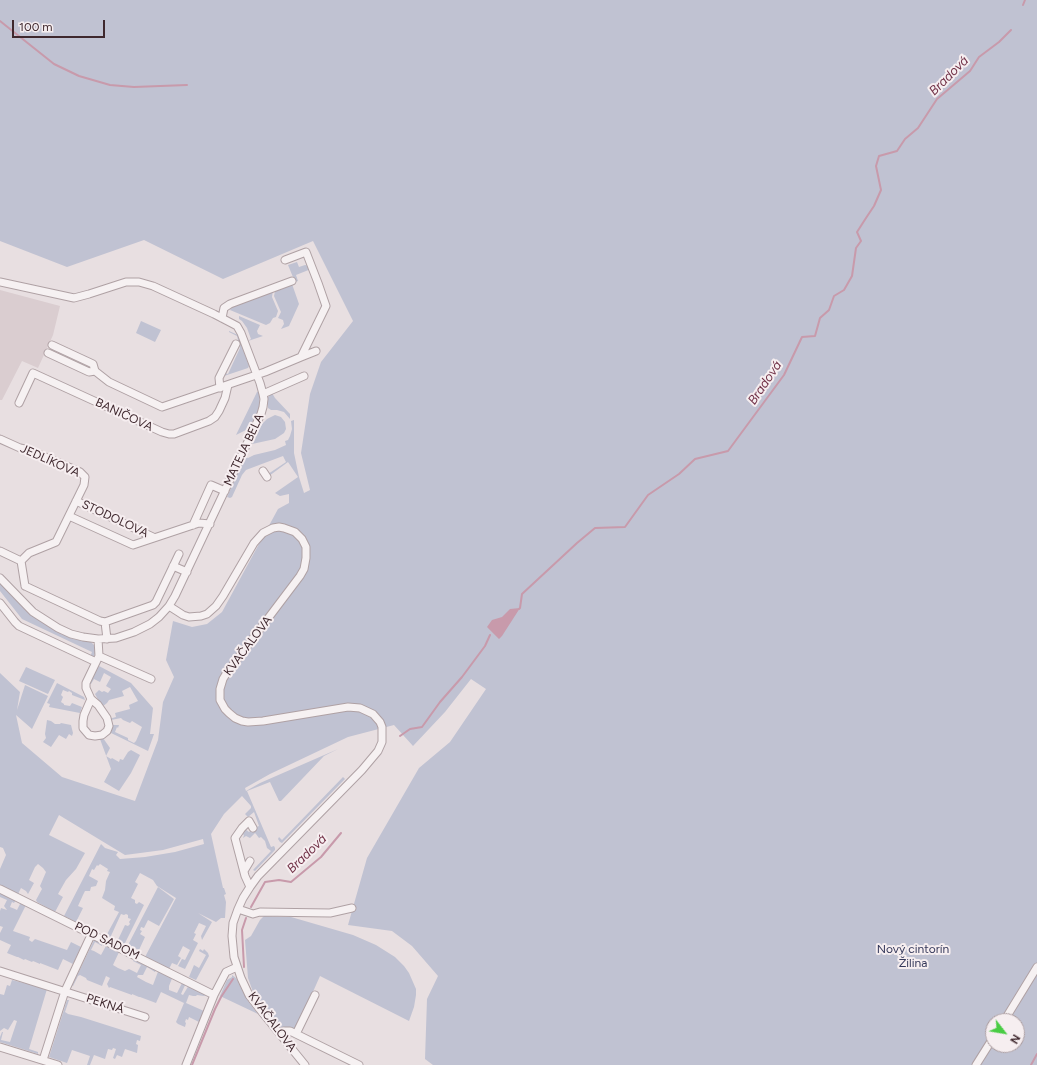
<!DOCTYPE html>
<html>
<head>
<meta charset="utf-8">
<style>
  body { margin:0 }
  #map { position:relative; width:1037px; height:1065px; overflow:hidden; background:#e8dfe1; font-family:Figtree,sans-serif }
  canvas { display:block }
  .north { position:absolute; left:985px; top:1013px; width:40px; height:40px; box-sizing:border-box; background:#f6eef0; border:1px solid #ad9fa2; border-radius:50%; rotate:121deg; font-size:11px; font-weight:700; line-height:16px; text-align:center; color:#3f282e }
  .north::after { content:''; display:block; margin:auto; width:14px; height:18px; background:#49cc44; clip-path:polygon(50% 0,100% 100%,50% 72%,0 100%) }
  .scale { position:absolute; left:12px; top:20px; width:93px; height:18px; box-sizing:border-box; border:2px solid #3f282e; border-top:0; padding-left:5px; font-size:12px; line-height:14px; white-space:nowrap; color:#3f282e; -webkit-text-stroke:3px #f6eef0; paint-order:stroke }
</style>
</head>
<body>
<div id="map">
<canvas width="1037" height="1065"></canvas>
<div class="north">N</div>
<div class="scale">100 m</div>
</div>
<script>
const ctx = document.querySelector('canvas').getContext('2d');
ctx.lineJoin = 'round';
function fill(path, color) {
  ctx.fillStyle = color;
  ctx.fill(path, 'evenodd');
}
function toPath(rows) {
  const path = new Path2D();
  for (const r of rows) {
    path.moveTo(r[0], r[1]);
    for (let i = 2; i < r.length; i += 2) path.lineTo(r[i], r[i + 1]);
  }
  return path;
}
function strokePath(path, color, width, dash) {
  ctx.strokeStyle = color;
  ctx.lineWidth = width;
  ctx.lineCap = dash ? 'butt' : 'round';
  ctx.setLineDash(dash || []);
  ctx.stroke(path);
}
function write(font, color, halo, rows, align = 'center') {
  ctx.font = font + ' Figtree,sans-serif';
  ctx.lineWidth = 4;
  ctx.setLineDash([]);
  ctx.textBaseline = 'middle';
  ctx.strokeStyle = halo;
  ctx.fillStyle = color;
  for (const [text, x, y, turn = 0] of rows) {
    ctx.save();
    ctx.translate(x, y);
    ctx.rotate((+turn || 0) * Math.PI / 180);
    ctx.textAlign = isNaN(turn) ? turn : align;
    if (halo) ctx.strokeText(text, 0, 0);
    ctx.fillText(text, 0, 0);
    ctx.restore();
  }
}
fill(toPath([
  [0,290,60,306,53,335,38,368,22,361,2,400,0,400]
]), '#dacdd0');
fill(toPath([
  [0,0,1037,0,1037,1065,433,1065,425,1059,427,999,438,976,412,946,392,931,348,925,367,858,419,768,450,742,486,689,471,679,445,712,413,746,394,725,348,737,270,774,245,788,246,791,260,783,338,749,324,756,281,801,279,801,270,782,247,791,271,847,274,846,275,848,275,850,255,871,253,870,271,851,267,848,265,841,261,837,259,838,256,834,255,833,250,838,246,836,243,838,244,835,241,833,245,829,249,832,252,829,259,826,254,812,248,817,245,814,251,808,251,806,242,796,224,814,211,834,223,888,224,888,226,894,224,895,226,902,225,918,221,918,216,922,198,913,212,922,202,940,201,936,206,926,199,923,194,933,196,934,193,940,198,943,185,969,178,966,182,959,185,960,190,950,183,946,178,956,181,958,177,965,172,963,169,969,145,957,176,898,157,886,153,880,140,873,135,882,138,884,131,898,135,900,135,903,137,904,139,902,144,905,124,945,117,942,125,925,128,926,130,924,129,922,131,919,128,918,128,915,126,914,124,915,121,914,110,938,106,936,119,912,114,910,115,906,102,898,105,890,106,881,110,872,107,871,108,869,100,864,98,866,97,865,94,870,92,869,89,876,98,881,96,886,91,887,90,891,85,891,83,895,78,906,83,908,76,922,64,916,101,844,105,848,118,852,116,855,120,859,145,857,175,852,204,844,203,839,163,850,125,855,59,815,49,835,85,853,76,869,66,880,58,894,63,897,55,912,37,902,36,900,42,889,40,886,46,872,43,868,38,864,35,867,29,880,34,883,28,894,26,891,21,888,18,894,0,886,0,869,6,855,3,848,0,847,0,673,20,692,17,710,25,685,48,696,32,729,16,715,22,743,62,777,135,801,158,740,163,702,174,677,166,660,173,621,192,627,207,624,222,612,278,509,289,503,289,494,280,496,275,493,298,477,288,462,269,476,268,474,286,462,283,456,246,470,242,475,232,497,230,498,227,497,245,457,248,458,254,455,275,450,286,445,285,441,288,440,290,436,292,429,291,421,294,420,294,453,299,477,304,493,310,490,301,453,310,394,321,362,353,321,313,241,223,279,144,240,67,267,0,241],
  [993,1021,1017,1021,1017,1045,993,1045],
  [297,262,299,267,305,265,310,266,311,269,296,275,298,281,295,282,288,265],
  [292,284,299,304,289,326,281,329,284,324,283,320,278,318,281,312,274,296,275,291],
  [273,290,272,297,278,311,276,317,273,318,270,323,266,325,230,310,232,306],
  [239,316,260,325,257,331,258,334,263,336,248,341,251,339,247,328,242,321,239,319],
  [141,321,161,330,155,342,136,333],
  [229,331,238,335,249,366,248,368,224,376,225,373,228,374,240,348,237,336,229,332],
  [259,391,260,404,257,414,248,429,236,435,257,392],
  [272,393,275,398,290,414,290,419,284,412,277,410,271,410,268,408,267,398],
  [275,415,281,417,285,422,286,429,284,433,275,439,252,444,260,426,267,419],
  [0,583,27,611,44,623,61,634,73,639,91,642,94,645,95,650,95,653,94,656,90,657,92,652,22,619,0,591],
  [99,666,131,683,153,708,150,734,154,734,148,751,109,732,111,725,119,725,118,728,117,727,115,732,128,738,128,740,134,743,136,741,142,727,132,721,130,723,123,720,121,718,111,720,109,719,116,717,115,713,130,709,129,705,138,701,130,687,122,691,124,696,109,700,107,703,102,707,95,694,99,690,102,692,104,691,108,693,111,689,106,686,111,677,104,673,100,682,94,679,91,684,89,683],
  [26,667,55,680,48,694,19,681],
  [57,683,84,697,85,700,72,695,72,693,69,691,68,692,63,690,61,695,63,697,61,702,64,704,64,705,70,706,72,703,82,707,80,713,49,707,50,704,47,703],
  [47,720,51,721,55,724,60,724,61,723,71,725,73,733,72,736,69,734,66,739,59,735,51,747,43,742,46,738,45,734],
  [103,738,110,748,106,756,111,759,112,758,119,762,120,759,123,760,128,752,131,750,140,755,131,773,119,791,104,782,111,769,100,739],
  [343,777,345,779,282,843,280,842,278,839,279,837,282,840],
  [158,887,174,899,159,926,148,920,144,928,141,927,140,930,142,931,140,934,145,937,139,950,128,945],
  [0,892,16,900,14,903,12,902,10,907,15,909,17,910,21,902,26,905,13,931,30,937,29,940,32,942,35,939,67,950,71,942,81,947,73,964,63,959,58,970,40,963,40,964,33,961,32,962,25,959,24,960,18,957,17,957,7,953,11,945,0,940,0,933,3,927,0,926,0,911,1,908,7,910,4,906,7,900,0,897],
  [264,916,291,917,353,935,376,945,395,957,404,966,409,973,416,989,416,995,414,1007,409,1021,320,976,296,1030,281,1028,253,992,248,978,245,940,251,936,260,920],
  [95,938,103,942,102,946,95,942,91,950,94,951,101,955,107,944,120,950,113,965,118,968,125,971,129,969,137,973,141,965,133,961,135,957,157,968,155,972,147,967,143,975,138,975,137,977,146,982,153,985,159,969,173,976,169,986,169,990,177,993,183,981,186,983,181,994,183,995,189,985,208,994,204,996,197,995,196,996,193,996,189,995,186,1003,204,1011,199,1022,189,1017,188,1020,186,1019,185,1022,186,1023,185,1027,178,1024,176,1022,184,1003,161,992,156,1003,140,997,139,997,132,994,132,995,110,987,109,988,107,984,110,978,106,976,102,986,87,980,86,978,80,975,78,976,73,986,72,986],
  [200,949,203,951,204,949,208,953,209,956,196,980,189,977,194,965,199,968,206,955,199,951],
  [232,975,236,978,248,1001,258,1014,220,996,227,980,232,977],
  [12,980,28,984,29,983,47,989,29,1049,38,1052,38,1054,0,1042,0,1037,2,1032,3,1032,1,1040,10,1042,17,1021,14,1020,8,1030,4,1028,0,1031,0,994,4,995,7,985,10,986],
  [67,1000,69,1000,65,1012,68,1014,81,1017,141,1036,140,1041,137,1040,136,1044,138,1045,137,1053,125,1049,122,1057,117,1055,115,1059,113,1058,116,1049,113,1048,112,1050,108,1049,105,1059,94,1055,90,1065,87,1065,90,1056,72,1050,67,1063,49,1057]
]), '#c0c2d2');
fill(toPath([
  [520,608,502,636,499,639,487,627,492,620,502,617,510,609]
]), '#c89aab');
strokePath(toPath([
  [1023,5,1025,0],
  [0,21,54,64,79,76,110,85,134,87,187,85],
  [519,609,520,608,522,594,577,543,595,528,625,527,648,495,679,474,695,459,728,451,784,375,802,337,815,336,820,318,829,310,834,296,844,290,852,276,856,248,861,241,857,232,866,218,874,206,881,190,876,166,879,156,897,151,905,139,918,128,937,99,970,71,979,57,999,42,1011,30],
  [400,736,410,729,422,727,440,702,462,677,485,646,490,635],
  [251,907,265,882,279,880,291,882,321,857,341,833],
  [244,967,242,930,246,918],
  [192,1065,215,1009,221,997,233,979],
  [1031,1065,1037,1054]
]), '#c89aab', 2);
const minor = toPath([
  [0,282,74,298,89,294,126,282,139,282,153,286,214,314,237,326,241,333,260,383,263,394,264,399,263,407,261,414,175,596,169,606,159,617,150,624,134,632,116,638,98,639,83,637,71,634,58,628,33,612,0,578],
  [222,318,224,308,230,304,292,281],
  [52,345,93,364,95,371],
  [48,353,89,372,95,371,109,382,162,407,265,372,301,357,326,306,318,283,306,252,285,260],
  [301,357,316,351],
  [220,388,219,378,236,344],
  [263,394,304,376],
  [19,403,33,373,162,432,169,434,174,434,209,421,215,417,219,411,225,398,228,385],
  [0,439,20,448,29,450,80,472,85,477,84,485,56,542,29,553,21,561,0,551],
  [263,471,267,477],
  [76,501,153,537],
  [69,516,133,545,199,523,210,524],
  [193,525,211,485,225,491],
  [21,561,25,586],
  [173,566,187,572],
  [25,586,100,621,105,622,153,605,156,602,179,554],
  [0,603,15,622,19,626,96,662],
  [169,606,183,615,189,617,201,616,207,614,216,606,223,596,254,543,263,533,273,528,279,527,284,528,295,532,302,539,306,547,306,558,304,569,300,576,226,674,223,679,220,689,220,700,225,709,229,713,235,718,242,721,248,722,263,721,348,707,360,708,373,714,380,722,382,727,382,742,378,751,362,770,258,876,250,887,243,898,238,909,233,923,232,936,234,957,241,978,249,995,262,1012,305,1065],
  [105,622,107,639],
  [99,656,151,679],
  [91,699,84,715,83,721,83,728,89,735,95,736,102,735,107,731,109,726,107,718,98,705,91,699,86,688,86,683,99,656,98,639],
  [244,871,250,861],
  [250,887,245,876,235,838,242,828,249,821,253,828],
  [0,889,214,995],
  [238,909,253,914,260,912,330,913,352,908],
  [0,971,145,1017],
  [1004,1021,1037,967],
  [279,1033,284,1031,290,1031,359,1065],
  [296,1034,315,995],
  [0,1047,58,1065],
  [43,1060,65,991,92,933],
  [186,1065,214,995,226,972,237,967],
  [976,1065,993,1038]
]);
strokePath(minor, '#afa1a4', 9);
strokePath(minor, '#f6f1f2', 7);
write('12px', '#3f282e', '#f6eef0', [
  ["BANIČOVA",124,415,25],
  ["MATEJA BELA",244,450,-65],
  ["JEDLÍKOVA",50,461,24],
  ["STODOLOVA",115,519,25],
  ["KVAČALOVA",248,646,-53],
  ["POD SADOM",107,941,26],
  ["PEKNÁ",105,1004,18],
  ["KVAČALOVA",272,1022,53]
]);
write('12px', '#35385a', '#f6eef0', [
  ["Nový cintorín",913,949],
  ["Žilina",913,963]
]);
write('italic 13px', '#723248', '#f6eef0', [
  ["Bradová",949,76,-45],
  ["Bradová",765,383,-56],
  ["Bradová",307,854,-44]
]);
</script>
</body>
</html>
